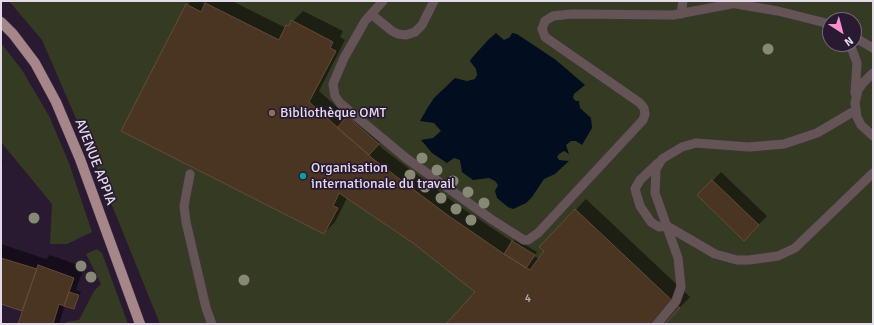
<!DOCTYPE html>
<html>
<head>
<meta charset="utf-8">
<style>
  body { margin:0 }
  #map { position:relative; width:874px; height:325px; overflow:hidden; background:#291a31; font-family:Signika,sans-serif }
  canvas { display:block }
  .frame { position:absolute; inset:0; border:2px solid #e3daea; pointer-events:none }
  .north { position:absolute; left:822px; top:12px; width:40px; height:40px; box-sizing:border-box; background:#291a31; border:1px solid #73677b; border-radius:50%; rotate:144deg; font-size:11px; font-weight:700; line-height:16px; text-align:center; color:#e3daea }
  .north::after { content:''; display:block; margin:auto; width:14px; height:18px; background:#f790ce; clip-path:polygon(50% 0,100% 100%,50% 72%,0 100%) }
</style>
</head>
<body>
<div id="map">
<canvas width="874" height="325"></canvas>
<div class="frame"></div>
<div class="north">N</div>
</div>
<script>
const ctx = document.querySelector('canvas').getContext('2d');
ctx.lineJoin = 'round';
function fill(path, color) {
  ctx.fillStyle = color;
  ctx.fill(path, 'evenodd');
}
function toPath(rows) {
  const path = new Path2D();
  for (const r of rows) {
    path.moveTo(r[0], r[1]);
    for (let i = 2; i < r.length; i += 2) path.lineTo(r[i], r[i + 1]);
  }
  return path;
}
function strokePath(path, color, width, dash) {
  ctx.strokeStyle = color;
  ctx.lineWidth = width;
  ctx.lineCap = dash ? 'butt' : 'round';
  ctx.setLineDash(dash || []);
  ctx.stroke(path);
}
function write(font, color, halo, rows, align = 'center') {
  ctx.font = font + ' Signika,sans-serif';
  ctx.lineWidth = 3.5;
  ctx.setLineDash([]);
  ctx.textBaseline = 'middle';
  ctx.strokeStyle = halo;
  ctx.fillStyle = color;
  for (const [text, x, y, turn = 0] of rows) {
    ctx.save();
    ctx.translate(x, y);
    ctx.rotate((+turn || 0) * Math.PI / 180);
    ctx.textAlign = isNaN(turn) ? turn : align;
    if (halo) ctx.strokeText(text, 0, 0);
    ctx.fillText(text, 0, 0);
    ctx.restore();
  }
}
fill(toPath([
  [9,1,873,1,873,324,160,324,88,146,42,40],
  [830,20,854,20,854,44,830,44],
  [1,43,22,70,49,116,69,163,92,232,67,244,50,244,52,204,1,142],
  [97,249,102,253,128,324,66,324,66,322,79,320,94,291,101,284,86,254]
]), '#353b22');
fill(toPath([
  [496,33,504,40,510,37,512,33,517,34,556,60,585,85,574,94,573,98,576,101,579,101,580,108,591,118,592,128,582,145,576,141,571,141,566,145,569,154,564,151,559,154,557,157,559,160,569,161,555,174,544,179,532,197,526,203,513,209,508,207,497,198,495,191,498,185,495,181,489,178,473,180,462,172,460,160,454,158,447,163,432,153,421,140,433,138,441,131,434,123,420,121,428,107,434,98,455,78,467,81,475,79,477,75,476,69,470,61,471,59,488,40]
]), '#020e20');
fill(toPath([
  [191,1,232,1,286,28,303,11,343,31,340,37,345,40,319,91,348,117,350,114,381,140,378,144,383,149,456,204,513,242,516,239,537,252,534,256,539,259,545,251,541,247,586,199,690,297,664,324,447,324,477,291,413,242,347,198,335,222,324,233,187,5],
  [1,159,3,162,1,170],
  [721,172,767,216,744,239,699,195],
  [1,244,46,259,50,255,84,267,76,290,81,292,76,305,74,308,65,305,59,324,19,324,24,310,1,303]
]), '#0007');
const building = toPath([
  [205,3,279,40,286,25,289,26,291,20,333,42,330,48,336,51,309,102,373,159,446,214,504,254,530,270,544,251,539,247,575,209,680,308,665,324,446,324,475,292,413,243,339,193,333,206,338,208,324,234,121,131,186,4,201,12,205,3],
  [347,116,379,144,369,155,337,128,347,116],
  [712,180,759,225,744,241,697,195,712,180],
  [512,241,535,255,526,268,504,254,512,241],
  [1,258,37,269,22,311,1,304,1,258],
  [38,265,74,278,64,306,59,304,53,324,18,324,38,265],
  [69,292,79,295,74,309,64,306,69,292]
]);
fill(building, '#4a3522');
strokePath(building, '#654b36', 1);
const service = toPath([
  [383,1,365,21,344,58,333,84,335,96,340,103,406,158,491,219,524,240,528,240,538,233,643,120,645,114,644,108,640,103,545,37,542,29,545,21,553,16,572,14,673,15,731,4],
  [725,2,778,11,830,24],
  [371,14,392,31,398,34,406,35,415,32,422,25,434,1],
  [681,14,683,1],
  [854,37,873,48],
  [850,44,857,63,855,93],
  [873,73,863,83,858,90,855,103,857,117,861,125,873,136],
  [658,163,640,180,635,189,640,206,651,222,659,227,667,226,715,254,737,260,749,260,778,256,795,248,873,173],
  [190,174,184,206,186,222,206,308,212,324],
  [657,324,676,301,681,287,678,258,655,193,656,169,662,159,682,147,696,143,749,147,784,144,817,133,856,110]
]);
const primary = toPath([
  [1,22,13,34,35,63,56,102,80,159,140,324]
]);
strokePath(service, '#43354b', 10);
strokePath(primary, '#43354b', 11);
strokePath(service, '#645455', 9);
strokePath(primary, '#a7868a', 10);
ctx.fillStyle = '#878875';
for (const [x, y] of [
  [768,49],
  [422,158],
  [437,170],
  [410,175],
  [453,181],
  [425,187],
  [468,192],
  [441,198],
  [484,203],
  [456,209],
  [34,218],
  [471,220],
  [81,266],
  [91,277],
  [244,280]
]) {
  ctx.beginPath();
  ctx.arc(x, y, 5.5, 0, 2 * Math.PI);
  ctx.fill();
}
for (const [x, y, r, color] of [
  [272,113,4,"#8d6e63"],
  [303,176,4,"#0f9aa8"]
]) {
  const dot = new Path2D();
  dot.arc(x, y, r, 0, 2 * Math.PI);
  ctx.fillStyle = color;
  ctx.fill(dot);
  strokePath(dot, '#291a31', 1.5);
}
write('12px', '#bdb1b8', null, [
  ["4",528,299]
]);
write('14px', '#e3daea', '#291a31', [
  ["Bibliothèque OMT",280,113],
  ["Organisation",311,168],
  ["internationale du travail",311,184]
], 'left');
write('14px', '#e3daea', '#291a31', [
  ["AVENUE APPIA",95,162,69]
]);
</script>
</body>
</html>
